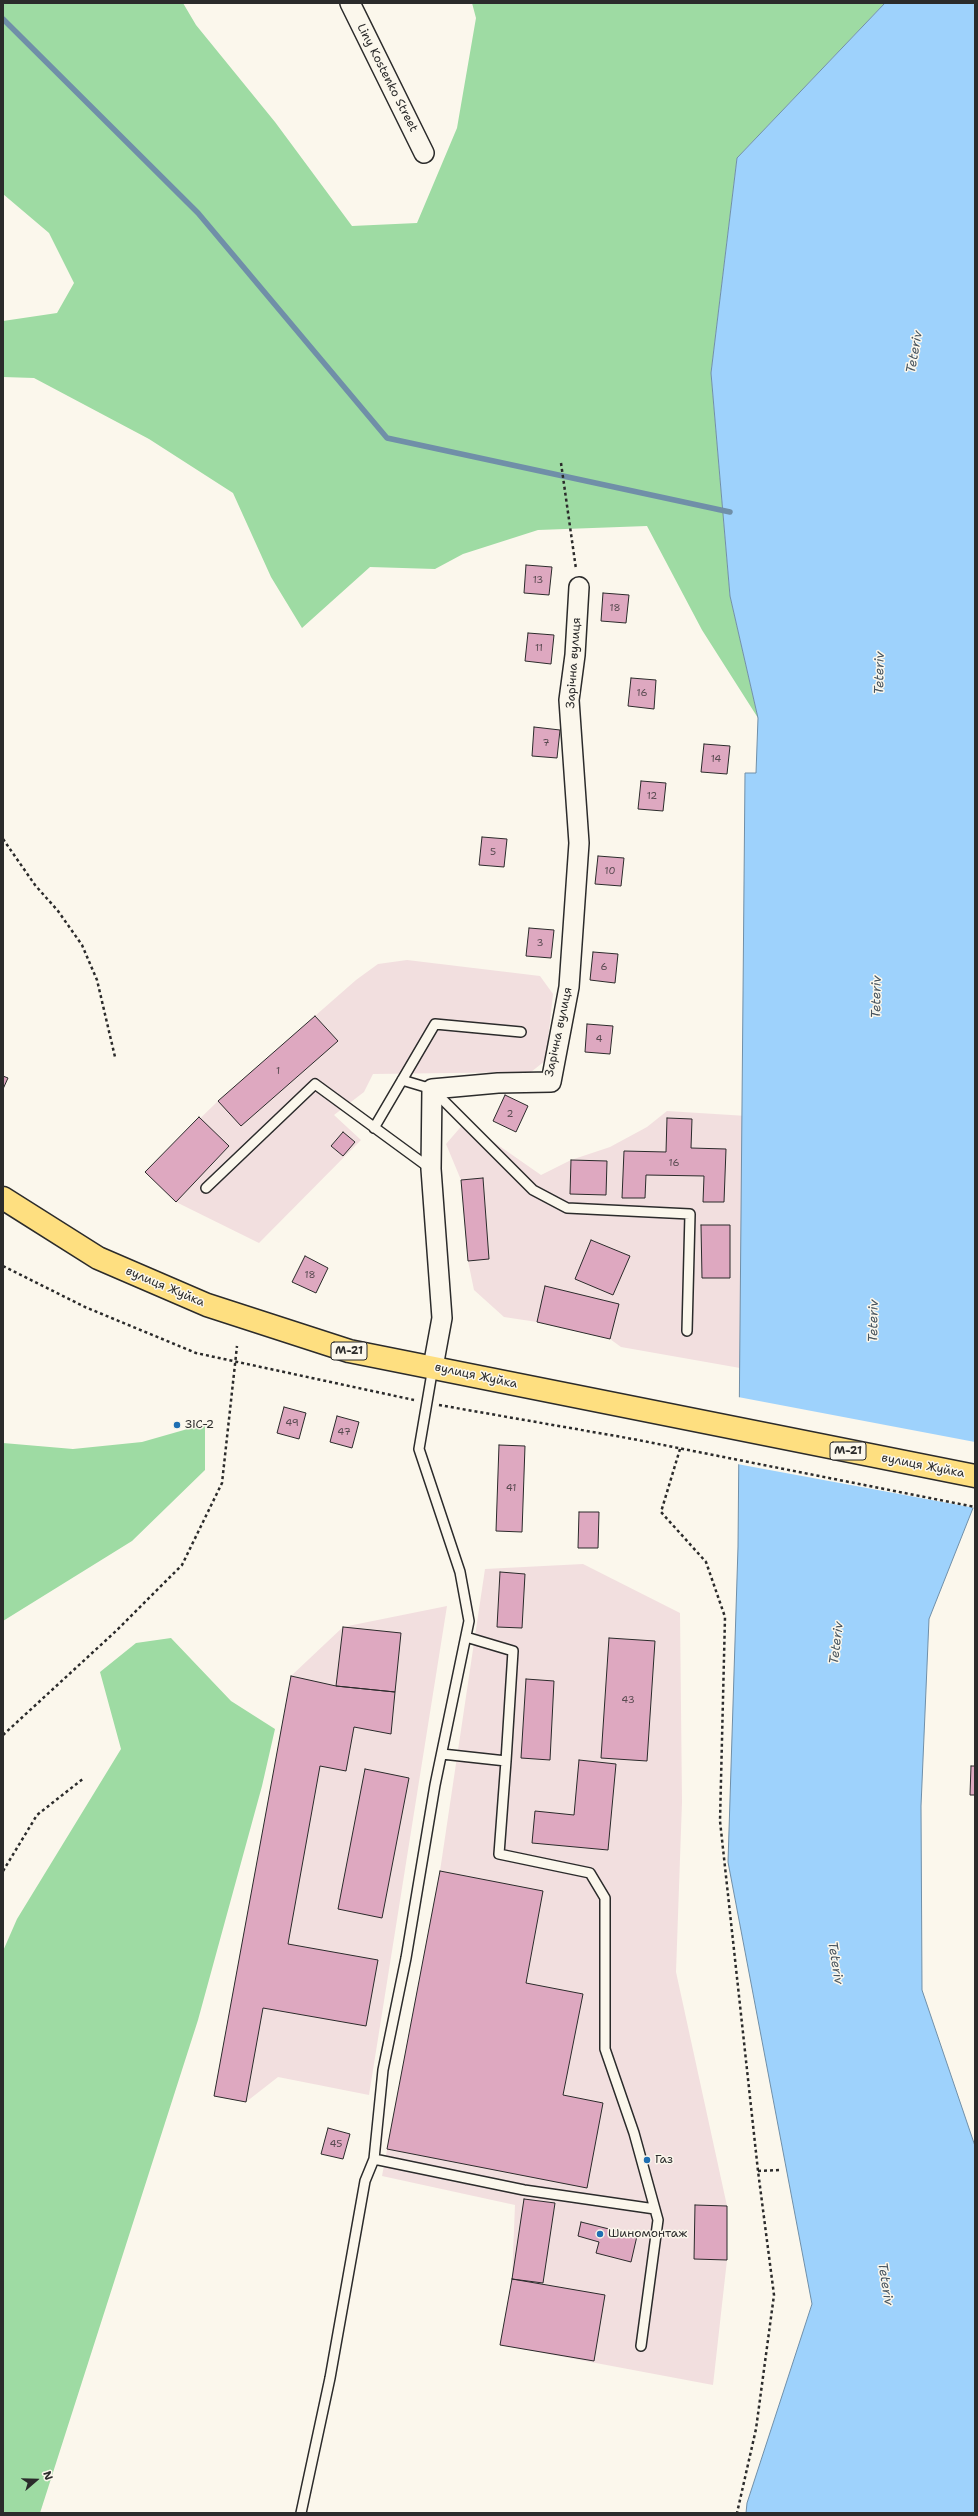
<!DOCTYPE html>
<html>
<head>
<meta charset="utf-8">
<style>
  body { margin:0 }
  #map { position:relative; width:978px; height:2516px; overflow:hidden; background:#fbf7ec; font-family:"Shantell Sans",sans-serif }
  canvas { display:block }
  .frame { position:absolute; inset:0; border:4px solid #2b2b2b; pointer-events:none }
  .north { position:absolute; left:16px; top:2460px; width:40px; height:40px; -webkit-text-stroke:3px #fbf7ec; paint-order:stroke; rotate:70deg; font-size:11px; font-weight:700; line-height:16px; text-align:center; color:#2b2b2b }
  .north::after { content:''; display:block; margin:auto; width:14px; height:18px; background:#2b2b2b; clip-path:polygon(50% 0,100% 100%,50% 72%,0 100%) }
</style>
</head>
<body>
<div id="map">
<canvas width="978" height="2516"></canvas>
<div class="frame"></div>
<div class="north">N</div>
</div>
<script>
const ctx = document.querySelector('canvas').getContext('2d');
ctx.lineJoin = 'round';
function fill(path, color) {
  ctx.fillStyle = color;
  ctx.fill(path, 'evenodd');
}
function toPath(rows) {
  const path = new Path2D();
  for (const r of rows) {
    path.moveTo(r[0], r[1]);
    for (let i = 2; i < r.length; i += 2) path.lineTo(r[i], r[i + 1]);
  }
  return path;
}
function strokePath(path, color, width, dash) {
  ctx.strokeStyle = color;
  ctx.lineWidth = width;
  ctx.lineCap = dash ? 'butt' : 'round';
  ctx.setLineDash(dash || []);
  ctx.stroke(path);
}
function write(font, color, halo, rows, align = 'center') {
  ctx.font = font + ' "Shantell Sans",sans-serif';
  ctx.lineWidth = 3;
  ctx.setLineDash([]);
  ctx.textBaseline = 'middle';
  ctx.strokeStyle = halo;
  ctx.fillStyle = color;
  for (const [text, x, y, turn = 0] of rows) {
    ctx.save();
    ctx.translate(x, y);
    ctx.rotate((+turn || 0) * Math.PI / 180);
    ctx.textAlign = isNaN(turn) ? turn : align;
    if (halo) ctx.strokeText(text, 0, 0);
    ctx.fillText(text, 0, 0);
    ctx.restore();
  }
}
fill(toPath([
  [407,960,540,976,553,994,546,1060,531,1072,373,1074,364,1092,334,1115,361,1140,259,1243,176,1202,145,1172,218,1101,356,980,378,964],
  [667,1111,747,1116,740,1368,621,1347,610,1339,537,1322,504,1317,474,1290,468,1261,461,1180,446,1144,465,1122,541,1175,571,1160,610,1147,647,1127],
  [583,1564,680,1613,682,1802,676,1972,727,2206,727,2260,713,2385,500,2345,512,2279,515,2205,382,2176,440,1871,485,1569],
  [447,1606,369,2095,278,2077,246,2102,214,2096,291,1676,343,1627]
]), '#f2dfdf');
fill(toPath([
  [3,3,183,3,196,25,275,122,352,226,417,223,457,128,476,18,472,3,885,3,737,158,711,373,730,596,758,718,702,630,647,526,538,530,463,554,435,569,370,567,302,628,271,577,233,493,149,439,34,378,3,377,3,321,57,313,74,283,49,233,3,194],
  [205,1424,205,1470,132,1541,3,1621,3,1443,73,1449,142,1442],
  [171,1638,231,1701,275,1729,262,1786,198,2020,40,2513,3,2513,3,1951,17,1919,121,1749,100,1672,136,1643]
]), '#9edba3');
const water = toPath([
  [885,3,975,3,975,1503,929,1619,921,1806,922,1990,975,2146,975,2513,746,2513,747,2503,812,2304,728,1862,738,1547,745,773,756,773,758,718,730,596,711,373,737,158,885,3]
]);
fill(water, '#9ed2fc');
strokePath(water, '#708fa8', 1);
fill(toPath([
  [738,1397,975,1442,975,1508,737,1464]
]), '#fbf7ec');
strokePath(toPath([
  [3,19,198,213,387,438,730,512]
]), '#708fa8', 5.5);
const building = toPath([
  [526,565,552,567,549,595,524,593,526,565],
  [603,593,629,595,626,623,601,621,603,593],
  [528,633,554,635,551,664,525,661,528,633],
  [631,678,656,680,654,709,628,706,631,678],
  [534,727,560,730,557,758,532,756,534,727],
  [704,744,730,746,727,774,701,772,704,744],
  [641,781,666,783,663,811,638,809,641,781],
  [482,837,507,839,504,867,479,865,482,837],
  [598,856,624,858,621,886,595,884,598,856],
  [529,928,554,930,551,958,526,956,529,928],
  [593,952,618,954,615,983,590,980,593,952],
  [315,1016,338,1041,241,1126,218,1101,315,1016],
  [587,1024,613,1026,610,1054,585,1052,587,1024],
  [3,1076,8,1078,3,1089,3,1076],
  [505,1095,528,1106,516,1132,493,1121,505,1095],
  [199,1117,229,1146,176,1202,145,1172,199,1117],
  [667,1118,692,1119,691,1148,726,1149,724,1202,703,1202,704,1176,646,1175,645,1198,622,1198,624,1151,666,1152,667,1118],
  [343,1132,355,1142,343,1156,331,1146,343,1132],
  [571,1160,607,1161,606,1195,570,1194,571,1160],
  [483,1178,489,1259,468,1261,461,1180,483,1178],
  [701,1225,730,1225,730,1278,702,1278,701,1225],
  [591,1240,630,1256,613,1295,575,1279,591,1240],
  [305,1256,328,1268,316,1293,292,1282,305,1256],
  [545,1286,619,1304,610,1339,537,1322,545,1286],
  [284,1407,306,1413,299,1439,277,1433,284,1407],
  [337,1416,359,1422,352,1448,330,1442,337,1416],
  [499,1445,525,1446,522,1532,496,1531,499,1445],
  [579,1512,599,1512,598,1548,578,1548,579,1512],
  [500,1572,525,1574,522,1628,497,1627,500,1572],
  [343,1627,401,1633,395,1692,336,1686,343,1627],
  [609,1638,655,1641,647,1761,601,1758,609,1638],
  [291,1676,336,1686,395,1692,391,1734,354,1727,346,1771,320,1766,288,1944,378,1960,366,2026,263,2008,246,2102,214,2096,291,1676],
  [526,1679,554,1681,550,1760,521,1758,526,1679],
  [579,1760,616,1764,608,1850,532,1843,535,1811,574,1815,579,1760],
  [971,1766,975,1766,975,1795,970,1795,971,1766],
  [365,1769,409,1778,382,1918,338,1909,365,1769],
  [440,1871,543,1891,526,1983,583,1994,563,2095,603,2103,587,2188,387,2149,440,1871],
  [328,2128,350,2134,343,2159,321,2154,328,2128],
  [524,2199,555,2203,543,2283,512,2279,524,2199],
  [695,2205,727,2206,727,2260,694,2259,695,2205],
  [581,2222,637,2236,631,2262,596,2253,599,2242,578,2236,581,2222],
  [512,2279,605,2295,594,2361,500,2345,512,2279]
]);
fill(building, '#dea8c0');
strokePath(building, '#2b2b2b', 1);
const lane = toPath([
  [402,1080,432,1089,533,1190,567,1208,690,1214,687,1331],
  [374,1128,435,1024,521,1032],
  [206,1188,315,1084,431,1169],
  [433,1367,419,1449,460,1572,469,1621,435,1785,406,1958,383,2070,374,2159,524,2190,655,2209],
  [442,1754,506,1761,513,1651,466,1637],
  [506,1761,499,1854,590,1873,605,1898,605,2049,634,2133,658,2220,641,2346],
  [301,2513,330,2378,365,2181,374,2159]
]);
const street = toPath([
  [350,3,424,153],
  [433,1367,442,1318,431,1169,432,1089,498,1083,551,1082,569,987,579,843,569,700,575,655,579,587]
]);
const highway = toPath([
  [3,1198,98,1258,207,1305,349,1351,975,1476]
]);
strokePath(lane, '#2b2b2b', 12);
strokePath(street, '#2b2b2b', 22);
strokePath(highway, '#2b2b2b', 25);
strokePath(toPath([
  [561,463,576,569],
  [3,839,35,885,58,911,82,945,97,980,115,1057],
  [3,1266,85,1307,196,1353,414,1400],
  [439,1405,633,1439,975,1507],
  [680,1449,661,1512,706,1562,725,1617,720,1821,758,2171,774,2295,756,2429,737,2513],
  [3,1735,116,1631,182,1565,222,1483,237,1346],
  [3,1871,37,1815,84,1778],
  [758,2171,779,2170]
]), '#2b2b2b', 2.5, [3, 3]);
strokePath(lane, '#fbf7ec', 9);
strokePath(street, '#fbf7ec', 19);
strokePath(highway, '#fedf80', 22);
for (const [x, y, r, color] of [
  [177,1425,4,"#1f6fb2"],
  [647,2160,4,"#1f6fb2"],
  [600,2234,4,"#1f6fb2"]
]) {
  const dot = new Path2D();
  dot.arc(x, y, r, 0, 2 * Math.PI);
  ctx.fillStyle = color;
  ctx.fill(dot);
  strokePath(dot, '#fbf7ec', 1.5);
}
write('10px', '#584a50', null, [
  ["13",538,580],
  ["18",615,608],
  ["11",539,648],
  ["16",642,693],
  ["7",546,743],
  ["14",716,759],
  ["12",652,796],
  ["5",493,852],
  ["10",610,871],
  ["3",540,943],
  ["6",604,967],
  ["4",599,1039],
  ["1",278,1071],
  ["2",510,1114],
  ["16",674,1163],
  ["18",310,1275],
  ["49",292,1423],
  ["47",344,1432],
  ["41",511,1488],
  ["43",628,1700],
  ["45",336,2144]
]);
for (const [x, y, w] of [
  [349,1351,36],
  [848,1451,36]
]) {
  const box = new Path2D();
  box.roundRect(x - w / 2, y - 9, w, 18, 3);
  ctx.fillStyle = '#fbf7ec';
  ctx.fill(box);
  strokePath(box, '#2b2b2b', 1);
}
write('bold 11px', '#2b2b2b', null, [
  ["М-21",349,1351],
  ["М-21",848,1451]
]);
write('12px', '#2b2b2b', '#fbf7ec', [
  ["Liny Kostenko Street",387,78,63],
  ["Зарічна вулиця",574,663,-86],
  ["Зарічна вулиця",559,1032,-78],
  ["вулиця Жуйка",165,1287,23],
  ["вулиця Жуйка",476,1376,12],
  ["вулиця Жуйка",923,1466,11]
]);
write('12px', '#2b2b2b', '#fbf7ec', [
  ["ЗіС-2",185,1425],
  ["Газ",655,2160],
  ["Шиномонтаж",608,2234]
], 'left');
write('italic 13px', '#48555f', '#fbf7ec', [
  ["Teteriv",915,352,-80],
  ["Teteriv",880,673,-89],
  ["Teteriv",877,997,-89],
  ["Teteriv",874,1321,-89],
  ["Teteriv",837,1643,-83],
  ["Teteriv",835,1963,81],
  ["Teteriv",885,2284,81]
]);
</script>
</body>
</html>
